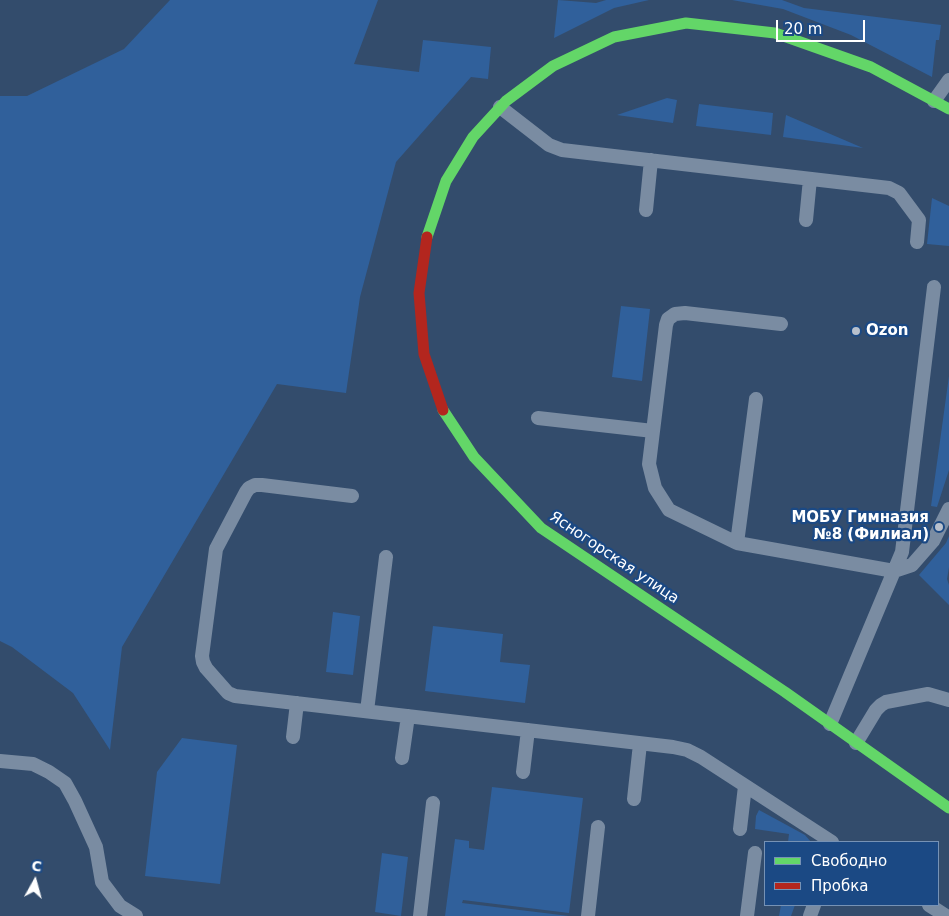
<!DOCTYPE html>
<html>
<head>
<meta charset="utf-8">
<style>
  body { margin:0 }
  #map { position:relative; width:949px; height:916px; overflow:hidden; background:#334c6c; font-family:"DejaVu Sans",sans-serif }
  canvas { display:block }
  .legend { position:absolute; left:764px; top:841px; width:175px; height:65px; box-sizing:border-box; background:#1b4984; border:1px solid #7692b5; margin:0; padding:6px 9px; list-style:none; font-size:15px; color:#fff }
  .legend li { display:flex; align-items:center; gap:10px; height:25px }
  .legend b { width:25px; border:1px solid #7692b5 }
  .north { position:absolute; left:10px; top:856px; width:50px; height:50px; -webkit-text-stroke:4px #1b4984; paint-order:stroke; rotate:7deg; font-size:14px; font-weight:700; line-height:20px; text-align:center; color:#fff }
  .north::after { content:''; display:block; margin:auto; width:18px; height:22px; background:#fff; clip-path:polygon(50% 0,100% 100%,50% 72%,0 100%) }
  .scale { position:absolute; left:776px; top:20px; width:89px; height:22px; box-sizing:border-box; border:2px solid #fff; border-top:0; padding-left:6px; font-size:15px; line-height:18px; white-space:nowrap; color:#fff; -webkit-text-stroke:4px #1b4984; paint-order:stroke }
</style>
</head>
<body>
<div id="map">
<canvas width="949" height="916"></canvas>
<ul class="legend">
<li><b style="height:6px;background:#63d668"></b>Свободно</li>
<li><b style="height:6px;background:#b3261e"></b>Пробка</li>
</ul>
<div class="north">С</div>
<div class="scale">20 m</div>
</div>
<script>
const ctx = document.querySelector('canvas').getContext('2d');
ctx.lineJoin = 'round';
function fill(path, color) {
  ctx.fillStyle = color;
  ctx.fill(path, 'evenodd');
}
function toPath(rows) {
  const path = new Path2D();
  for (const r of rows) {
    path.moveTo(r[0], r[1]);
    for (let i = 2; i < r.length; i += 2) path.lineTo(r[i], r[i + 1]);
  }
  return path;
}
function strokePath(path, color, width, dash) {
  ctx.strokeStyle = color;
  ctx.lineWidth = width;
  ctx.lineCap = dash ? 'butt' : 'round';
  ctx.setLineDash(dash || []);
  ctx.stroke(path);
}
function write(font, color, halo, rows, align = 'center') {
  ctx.font = font + ' "DejaVu Sans",sans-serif';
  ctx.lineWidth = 4.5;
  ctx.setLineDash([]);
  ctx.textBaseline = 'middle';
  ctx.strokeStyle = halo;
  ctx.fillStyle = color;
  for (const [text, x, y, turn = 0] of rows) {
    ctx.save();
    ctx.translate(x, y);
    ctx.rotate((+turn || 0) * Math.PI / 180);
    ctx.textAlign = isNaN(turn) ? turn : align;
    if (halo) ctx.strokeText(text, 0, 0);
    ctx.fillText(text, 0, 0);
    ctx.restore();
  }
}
fill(toPath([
  [170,0,378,0,354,64,419,72,423,40,491,47,488,79,471,77,396,162,360,297,346,393,277,384,122,647,110,750,73,693,12,647,0,641,0,96,27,96,124,49],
  [558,0,596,3,606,0,649,0,614,8,554,38],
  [732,0,782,0,804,8,941,25,939,40,936,40,932,77,851,35,783,9],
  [667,98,677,100,673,123,617,115],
  [699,104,773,113,771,135,696,126],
  [786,115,863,148,783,137],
  [932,198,949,206,949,246,927,244],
  [621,306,650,309,642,381,612,377],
  [949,376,949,470,937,507,931,506],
  [949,536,949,567,947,579,949,585,949,605,919,575,946,543],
  [333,612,360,616,353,675,326,672],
  [433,626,503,634,500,662,530,665,525,703,425,691],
  [182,738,237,745,220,884,145,876,157,772],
  [492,787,583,798,569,913,463,900,462,903,569,916,445,916,455,839,469,841,469,848,484,850],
  [759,810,805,835,811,842,788,842,789,834,755,829,756,816],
  [382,853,408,857,401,916,375,912],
  [781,905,795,905,791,916,779,916]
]), '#30609b');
strokePath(toPath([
  [934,101,949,80],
  [500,107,549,145,562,150,889,188,899,193,919,220,917,242],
  [646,210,651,160],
  [806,220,810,179],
  [781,324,685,313,675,314,668,319,666,325,649,464,655,488,669,510,737,543,894,571,830,724],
  [538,418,653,431],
  [352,496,262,485,255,485,249,488,246,492,216,549,202,656,203,662,206,668,228,693,235,696,673,747,687,750,701,757,832,842],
  [737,543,756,399],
  [894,571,902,552,934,287],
  [894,571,912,565,933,541,949,509],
  [367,711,386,557],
  [293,737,297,703],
  [856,743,876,710,881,705,886,702,928,694,949,700],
  [402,758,408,716],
  [0,761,33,764,49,772,65,783,75,801,96,847,102,882,120,906,136,916],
  [523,772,528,730],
  [634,799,640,744],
  [740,829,745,786],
  [929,905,946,916],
  [420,916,433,803],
  [588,916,598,827],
  [747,916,755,853],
  [810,916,814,905]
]), '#7a8ca2', 14);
strokePath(toPath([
  [427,237,446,181,473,137,506,101,553,66,614,37,686,23,775,33,871,67,949,109],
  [443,410,474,457,541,528,785,692,949,808]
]), '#63d668', 11);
strokePath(toPath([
  [427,237,419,293,424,354,443,410]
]), '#b3261e', 11);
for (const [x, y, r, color] of [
  [856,331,5,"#b8c0cc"],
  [939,527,5,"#b8c0cc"]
]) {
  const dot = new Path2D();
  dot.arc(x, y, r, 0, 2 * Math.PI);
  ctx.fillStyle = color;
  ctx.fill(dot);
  strokePath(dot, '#1b4984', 2);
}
write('bold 15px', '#fff', '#1b4984', [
  ["Ozon",866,331],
  ["МОБУ Гимназия",929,518,"right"],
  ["№8 (Филиал)",929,535,"right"]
], 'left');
write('15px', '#fff', '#1b4984', [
  ["Ясногорская улица",614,558,34]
]);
</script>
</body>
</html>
